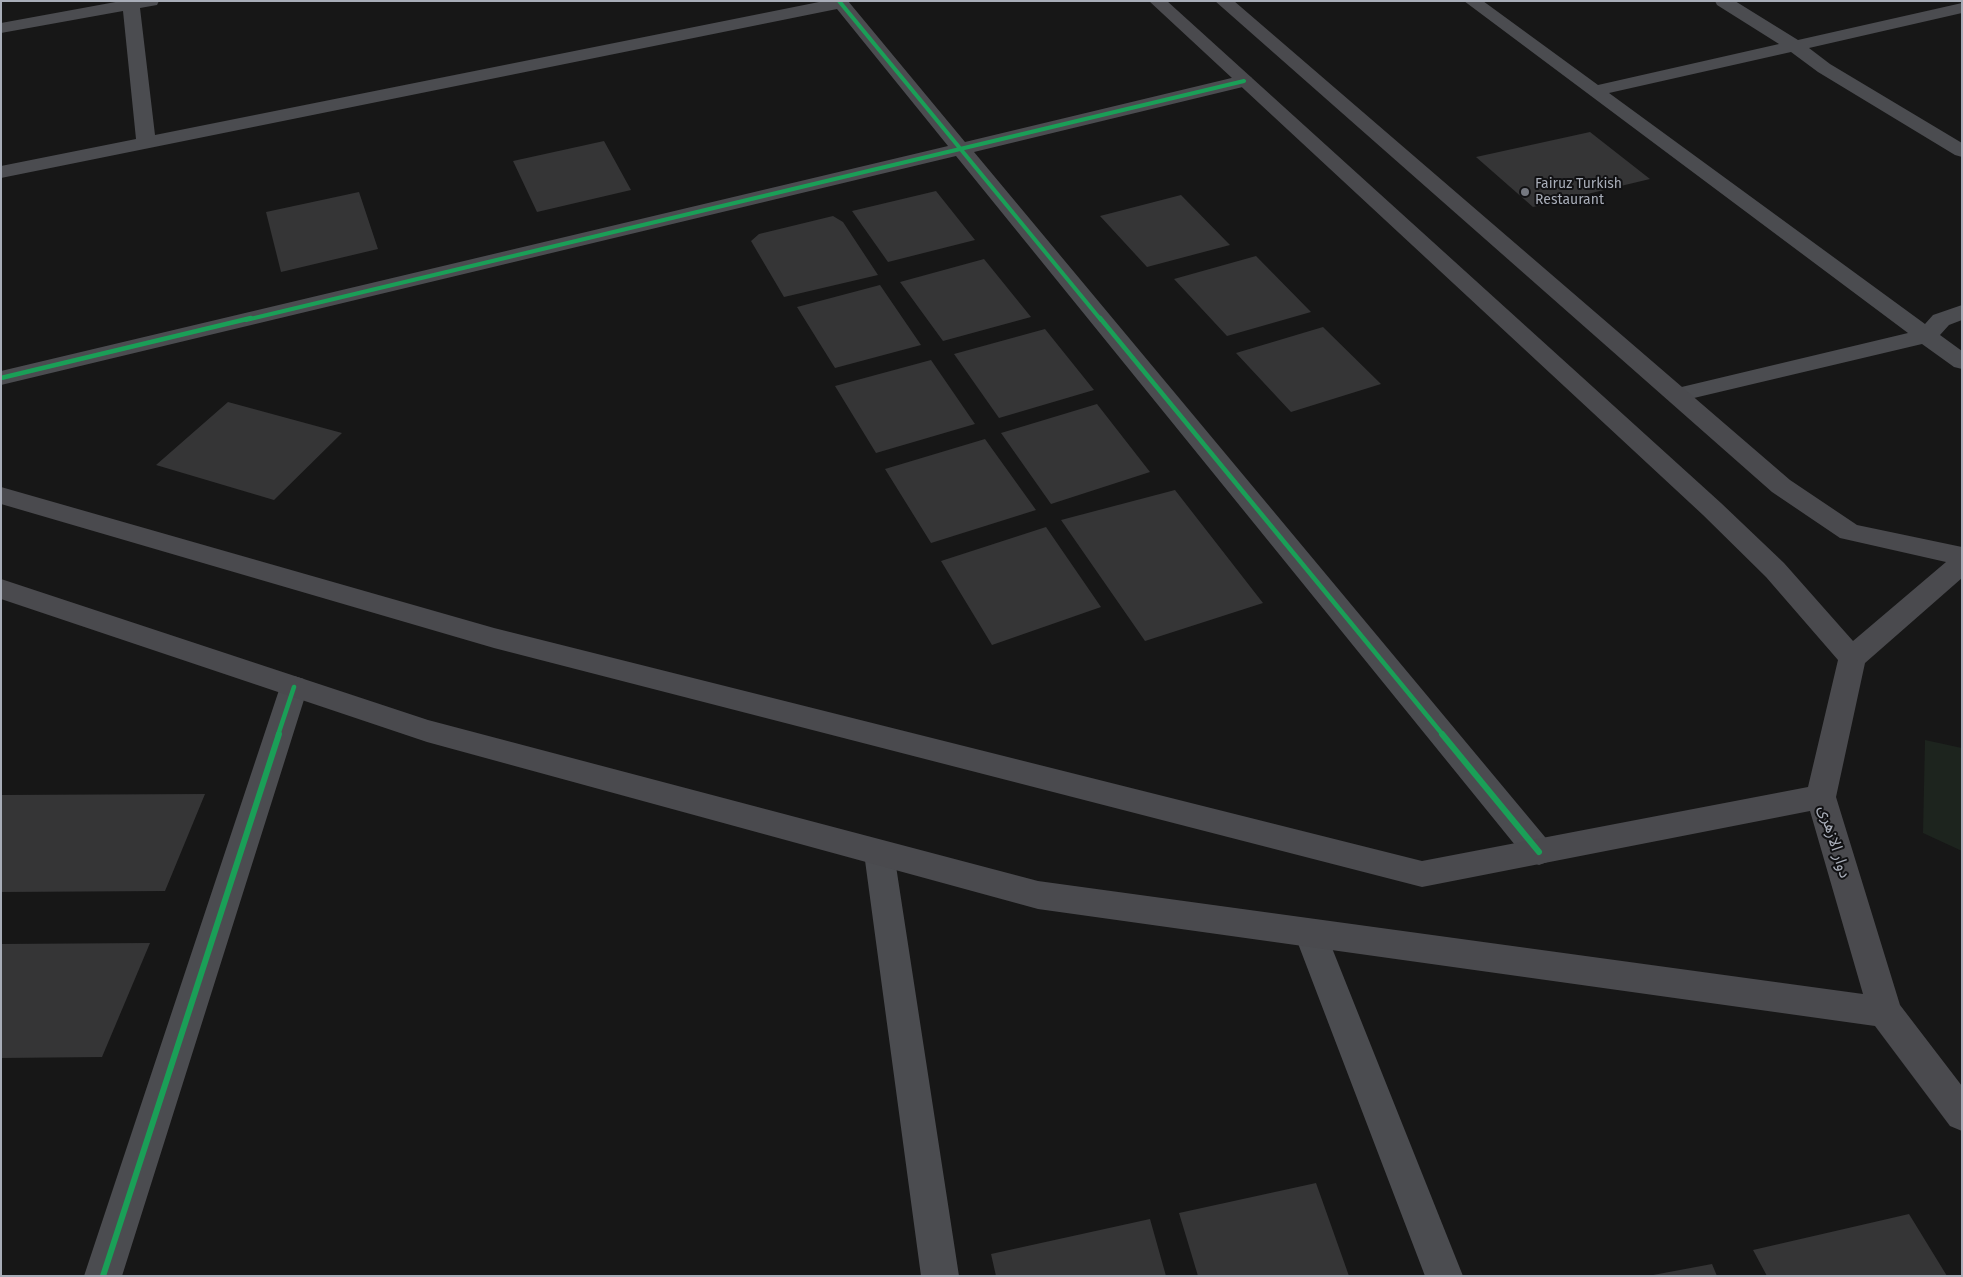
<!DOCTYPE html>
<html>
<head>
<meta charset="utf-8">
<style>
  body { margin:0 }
  #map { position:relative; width:1963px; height:1277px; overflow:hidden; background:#171717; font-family:"Fira Sans",sans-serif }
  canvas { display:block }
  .frame { position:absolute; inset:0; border:2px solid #a8adb8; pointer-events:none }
</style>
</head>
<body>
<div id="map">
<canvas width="1963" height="1277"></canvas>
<div class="frame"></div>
</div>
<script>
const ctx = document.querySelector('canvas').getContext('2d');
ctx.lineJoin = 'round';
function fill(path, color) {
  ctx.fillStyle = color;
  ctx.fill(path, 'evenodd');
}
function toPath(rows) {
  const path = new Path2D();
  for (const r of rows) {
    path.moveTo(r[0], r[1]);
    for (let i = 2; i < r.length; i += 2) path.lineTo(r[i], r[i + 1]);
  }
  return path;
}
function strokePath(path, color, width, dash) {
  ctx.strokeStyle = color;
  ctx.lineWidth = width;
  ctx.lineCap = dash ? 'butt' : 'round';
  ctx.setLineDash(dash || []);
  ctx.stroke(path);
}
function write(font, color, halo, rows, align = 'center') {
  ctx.font = font + ' "Fira Sans","Noto Sans Arabic",sans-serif';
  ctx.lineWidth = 4;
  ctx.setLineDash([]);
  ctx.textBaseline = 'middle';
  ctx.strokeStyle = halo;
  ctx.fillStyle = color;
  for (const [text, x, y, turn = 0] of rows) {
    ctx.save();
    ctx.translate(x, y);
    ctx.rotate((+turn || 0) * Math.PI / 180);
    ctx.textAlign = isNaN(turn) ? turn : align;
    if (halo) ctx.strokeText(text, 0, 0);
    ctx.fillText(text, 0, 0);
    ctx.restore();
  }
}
fill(toPath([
  [1925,740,1962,748,1962,851,1923,833]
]), '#1d241e');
fill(toPath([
  [1590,132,1650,179,1533,207,1476,157],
  [604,141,631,190,537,212,513,161],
  [936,191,975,240,888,262,852,211],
  [359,192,378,249,281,272,266,212],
  [1181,195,1230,245,1147,267,1100,216],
  [833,216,843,222,878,275,784,297,751,241,759,234],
  [1256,256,1311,312,1227,336,1174,279],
  [984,259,1031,317,943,341,900,282],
  [880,285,921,345,835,368,797,307],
  [1323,327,1381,384,1291,412,1236,353],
  [1045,329,1094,390,999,418,954,354],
  [931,360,975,424,876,453,835,386],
  [228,402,342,433,274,500,156,465],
  [1097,404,1150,472,1051,504,1001,433],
  [985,439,1036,510,931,543,885,469],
  [1175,490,1263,603,1145,641,1061,520],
  [1046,527,1101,607,992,645,941,561],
  [205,794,165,891,1,892,1,795],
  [150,943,102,1057,1,1058,1,944],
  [1316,1183,1349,1276,1198,1276,1179,1213],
  [1909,1214,1947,1276,1767,1276,1753,1250],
  [1150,1219,1166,1276,996,1276,991,1254],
  [1712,1264,1717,1276,1653,1276,1653,1275]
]), '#353536');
fill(toPath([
  [121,1,159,1,157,5,140,8,155,135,824,1,848,1,965,142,1244,75,1251,77,1253,81,1251,85,974,152,1550,843,1554,852,1550,861,1539,865,1528,861,956,156,1,385,1,371,948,146,837,9,1,178,1,166,136,139,123,11,1,33,1,23,121,1],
  [1464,1,1483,1,1598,85,1779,44,1717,5,1715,1,1735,1,1798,40,1962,3,1962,13,1809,48,1830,64,1962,143,1962,157,1955,155,1818,72,1791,52,1609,93,1925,324,1933,315,1962,305,1962,320,1949,325,1940,335,1962,351,1962,369,1954,367,1922,344,1677,402,1669,400,1665,395,1669,390,1908,333,1464,1],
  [294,676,304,679,308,687,122,1276,84,1276,280,687,284,679,294,676],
  [879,840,890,844,894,853,959,1276,921,1276,864,853,868,844,879,840],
  [1310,919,1321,923,1326,933,1463,1276,1425,1276,1294,933,1299,923,1310,919]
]), '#4b4c50');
fill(toPath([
  [1149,1,1167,1,1721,503,1784,563,1853,641,1946,562,1840,538,1772,492,1215,1,1234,1,1790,480,1857,525,1962,547,1962,578,1865,663,1836,797,1900,1005,1962,1086,1962,1131,1950,1126,1875,1026,1038,909,427,742,1,599,1,579,428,720,1038,881,1863,994,1810,811,1422,887,494,648,1,504,1,487,494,628,1422,861,1808,787,1838,660,1766,577,1703,515,1149,1]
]), '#4a4a4e');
strokePath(toPath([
  [839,1,1101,320],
  [246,320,1244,81]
]), '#1a9f57', 4);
strokePath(toPath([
  [1100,318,1443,735],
  [1,378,251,318],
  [278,735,294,687]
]), '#1a9f57', 4.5);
strokePath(toPath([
  [1442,734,1539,852],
  [103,1276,279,734]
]), '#1a9f57', 6);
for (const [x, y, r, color] of [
  [1525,192,5,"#757880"]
]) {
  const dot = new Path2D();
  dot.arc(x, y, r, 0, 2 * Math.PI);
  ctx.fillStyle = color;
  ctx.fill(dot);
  strokePath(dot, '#111113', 2);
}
write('14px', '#a8adb8', '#111113', [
  ["Fairuz Turkish",1535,184],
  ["Restaurant",1535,200]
], 'left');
write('16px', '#a8adb8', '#111113', [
  ["دوار الازهری",1834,842,73]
]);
</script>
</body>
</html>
